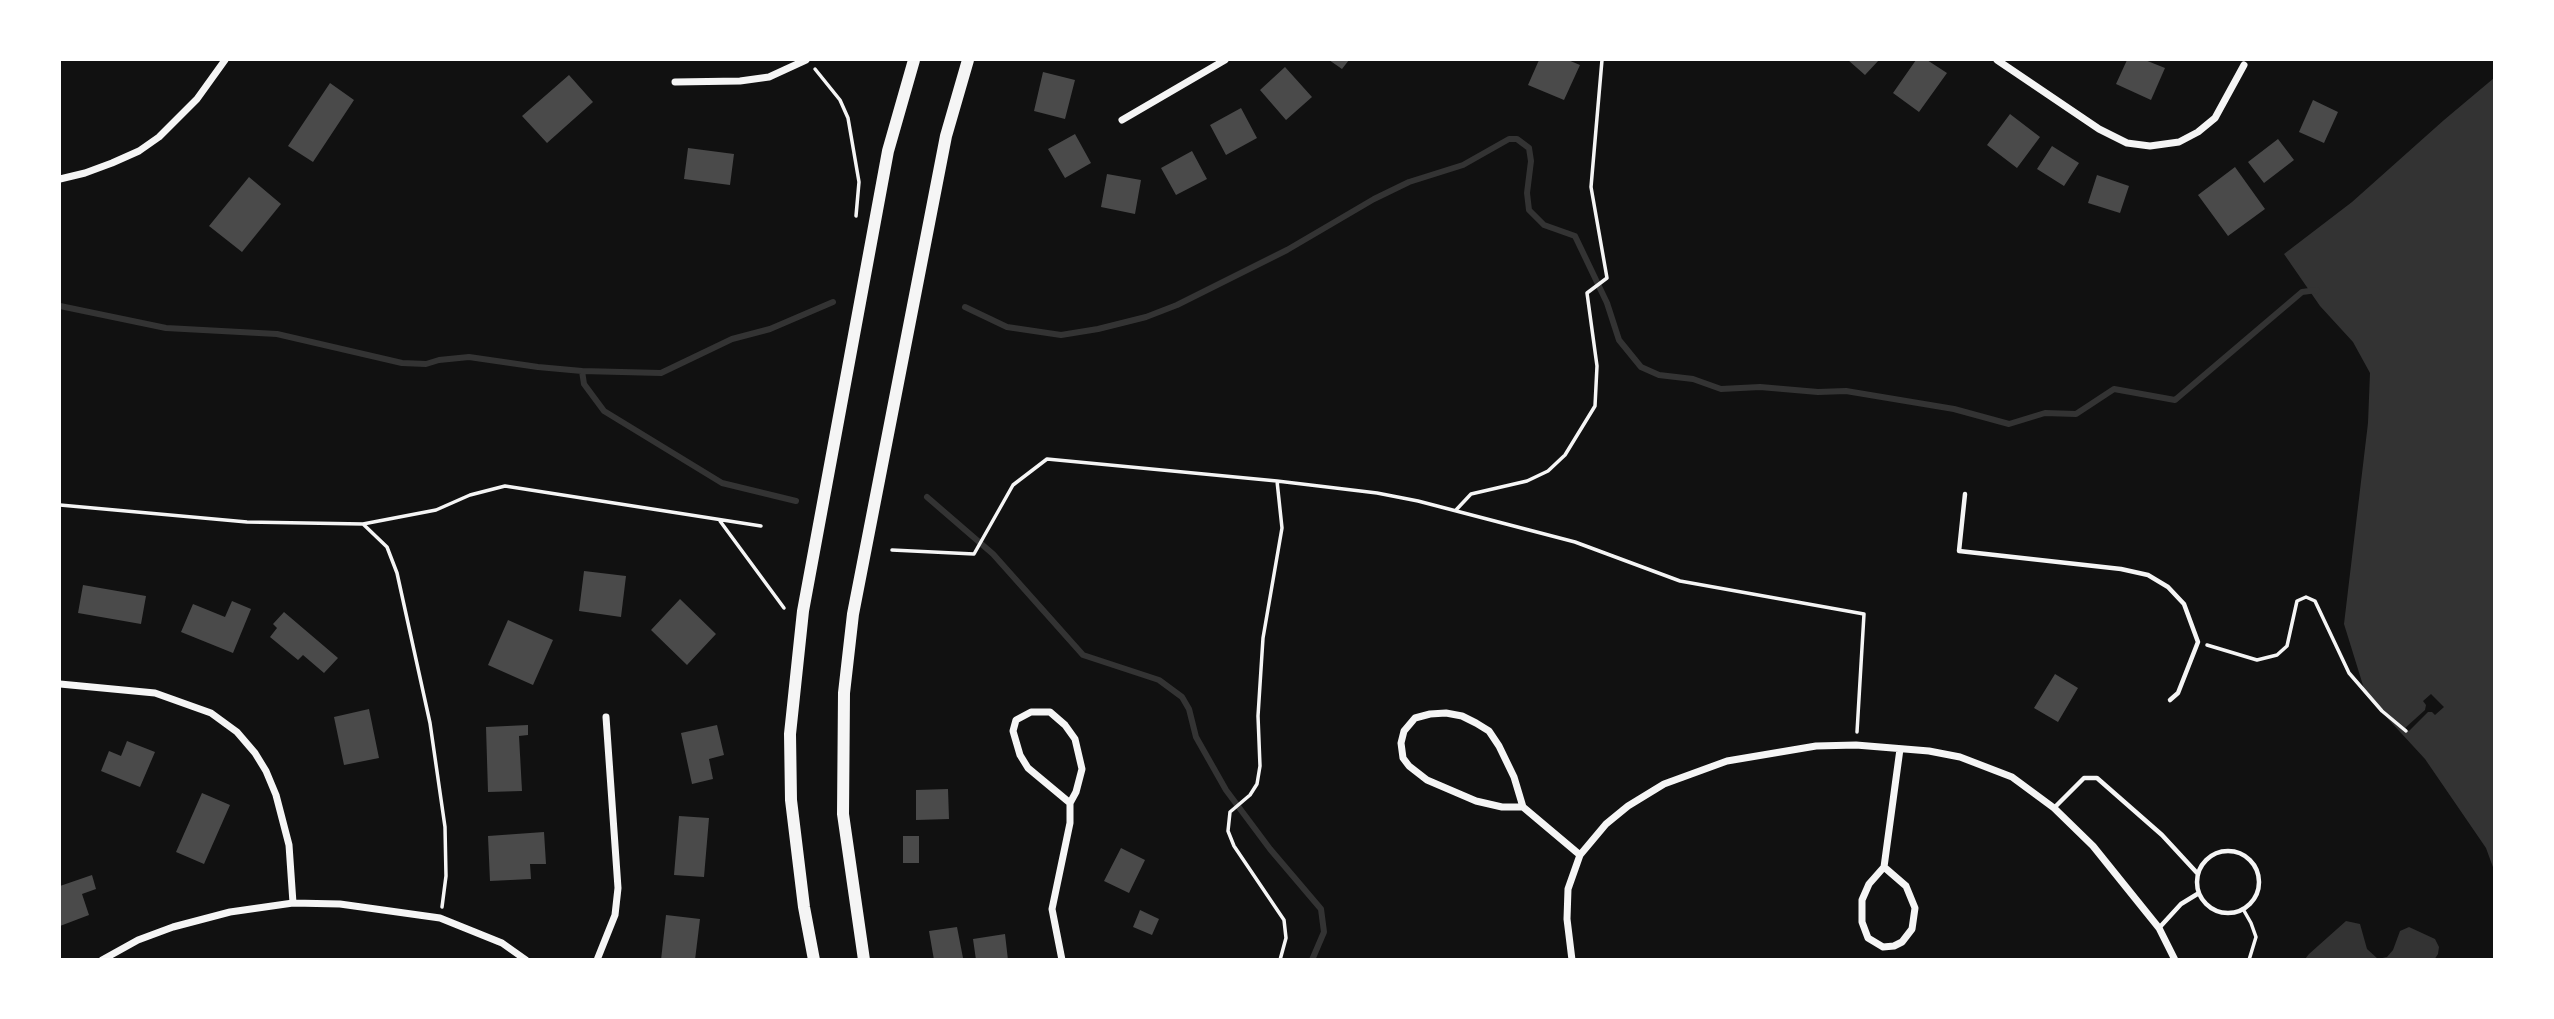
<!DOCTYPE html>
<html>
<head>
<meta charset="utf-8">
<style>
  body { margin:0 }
  #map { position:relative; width:2554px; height:1019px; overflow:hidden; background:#111; font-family:"Work Sans",sans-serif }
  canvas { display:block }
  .frame { position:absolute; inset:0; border:61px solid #fff; pointer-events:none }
</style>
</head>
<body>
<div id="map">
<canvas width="2554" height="1019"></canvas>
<div class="frame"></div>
</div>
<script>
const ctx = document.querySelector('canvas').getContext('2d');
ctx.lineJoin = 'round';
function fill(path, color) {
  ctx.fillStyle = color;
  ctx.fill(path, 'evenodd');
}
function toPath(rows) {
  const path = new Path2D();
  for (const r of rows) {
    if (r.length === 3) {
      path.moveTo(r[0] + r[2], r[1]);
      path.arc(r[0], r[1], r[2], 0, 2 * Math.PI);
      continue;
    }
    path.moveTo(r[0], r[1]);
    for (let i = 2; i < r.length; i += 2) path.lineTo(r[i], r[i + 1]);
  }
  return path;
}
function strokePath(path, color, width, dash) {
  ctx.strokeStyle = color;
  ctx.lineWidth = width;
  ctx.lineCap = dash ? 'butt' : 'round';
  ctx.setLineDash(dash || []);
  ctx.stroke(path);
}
fill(toPath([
  [2494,78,2494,870,2486,848,2425,759,2366,695,2344,624,2368,423,2370,373,2353,342,2320,306,2284,254,2352,202,2444,120],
  [2346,921,2360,924,2367,949,2378,959,2387,957,2393,950,2400,931,2409,927,2435,939,2439,947,2438,954,2434,960,2305,959,2309,954]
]), '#333');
fill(toPath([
  [2431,694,2444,707,2435,715,2432,712,2428,712,2409,731,2405,728,2425,710,2426,705,2423,701]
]), '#111');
strokePath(toPath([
  [60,306,166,328,277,334,402,363,426,364,439,360,469,357,538,367,582,371,661,373,732,339,770,329,833,302],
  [965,307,1007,327,1061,335,1098,329,1146,317,1177,305,1287,250,1374,199,1409,182,1463,165,1509,139,1517,139,1529,148,1531,161,1527,193,1529,210,1544,225,1575,236,1607,303,1619,340,1641,367,1659,375,1693,379,1721,389,1760,387,1818,392,1846,391,1954,409,2009,424,2045,413,2076,414,2114,389,2175,400,2302,292,2317,290],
  [582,371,584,384,604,411,722,483,796,501],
  [927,497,993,554,1083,655,1159,680,1182,697,1189,709,1196,737,1226,790,1270,849,1321,909,1324,932,1312,960]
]), '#333', 6);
fill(toPath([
  [1329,60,1349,60,1342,69],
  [1539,60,1568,60,1580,65,1564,100,1528,85],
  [1848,60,1879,60,1865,75],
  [1916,60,1927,60,1947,73,1919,112,1893,93],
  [2127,60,2145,60,2165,68,2151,100,2116,84],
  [1285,67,1312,97,1286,120,1260,90],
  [1043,72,1075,80,1065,119,1034,111],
  [569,75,593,102,547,143,522,116],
  [330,83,354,100,313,162,288,146],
  [2313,100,2338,112,2324,143,2299,132],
  [1241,108,1257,138,1226,155,1210,125],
  [2010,114,2040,137,2017,168,1987,145],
  [1075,134,1091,163,1065,178,1048,149],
  [2278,139,2294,160,2264,183,2248,162],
  [2052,146,2079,163,2064,186,2037,169],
  [688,148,734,154,730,185,684,179],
  [1192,151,1207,179,1176,195,1161,168],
  [2235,167,2265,209,2228,236,2198,195],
  [1107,174,1141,180,1135,214,1101,207],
  [2097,175,2129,186,2120,213,2088,203],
  [249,177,281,204,242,252,209,226],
  [584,571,626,576,621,617,579,611],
  [83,585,146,596,141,624,78,613],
  [680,599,716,634,687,665,651,630],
  [232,601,251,609,233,653,181,632,193,604,225,617],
  [284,612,338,658,324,673,303,655,298,660,270,637,277,628,273,624],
  [508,620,553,640,533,685,488,665],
  [2055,674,2078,688,2058,722,2034,708],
  [369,709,379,758,344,765,334,717],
  [528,725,528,735,519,736,522,791,488,792,486,727],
  [717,725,724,755,709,759,713,779,692,784,681,733],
  [127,741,155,752,140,787,101,771,109,751,121,756],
  [948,789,949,819,916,820,916,790],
  [202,793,230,805,204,864,176,852],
  [679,816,709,818,704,877,674,875],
  [544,832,546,864,530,864,531,879,490,881,488,836],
  [903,836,919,836,919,863,903,863],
  [1121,848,1145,860,1129,893,1104,881],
  [92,875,96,889,82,894,89,915,60,926,60,886],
  [1140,910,1159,919,1152,935,1133,927],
  [666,915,700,919,695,960,661,960],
  [957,927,963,958,934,960,929,931],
  [1005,934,1008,960,976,960,973,939]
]), '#4a4a4a');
strokePath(toPath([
  [815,69,840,100,848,118,859,182,856,216],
  [1277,481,1377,493,1418,501,1575,542,1680,581,1864,614,1857,732],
  [60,505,247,522,363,524,436,510,470,495,505,486,761,526],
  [1456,510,1471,494,1527,481,1548,471,1565,455,1595,406,1597,366,1587,293,1607,278,1591,187,1602,60],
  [720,521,784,608],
  [363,524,387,547,397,573,430,723,445,827,446,876,442,907],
  [892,550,974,554,1013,485,1047,459,1277,481,1282,528,1263,638,1258,716,1260,766,1257,784,1250,795,1230,812,1228,831,1234,846,1284,920,1286,938,1280,960],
  [2207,645,2257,660,2277,655,2287,646,2297,601,2306,597,2315,601,2349,673,2382,711,2406,731],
  [2243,909,2251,923,2256,937,2249,960]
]), '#f5f5f5', 3.5);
strokePath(toPath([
  [1965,494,1959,551,2121,569,2148,575,2168,587,2184,604,2198,642,2178,693,2170,700],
  [2054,808,2084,778,2097,778,2162,835,2198,874],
  [2228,882,31],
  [2159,928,2181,904,2199,893]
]), '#f5f5f5', 4.5);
strokePath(toPath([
  [1997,60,2099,129,2127,143,2150,146,2179,142,2198,132,2215,118,2244,65],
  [675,82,740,81,769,77,806,60],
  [1122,120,1225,60],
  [60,179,85,173,112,163,139,151,159,137,197,99,225,60],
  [60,684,155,693,211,713,237,732,255,753,266,771,276,795,289,845,293,903],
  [1523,807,1514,777,1499,746,1489,731,1476,723,1462,716,1446,713,1430,714,1415,718,1404,731,1401,743,1403,758,1409,766,1427,780,1476,801,1502,807,1523,807,1580,855],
  [1884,867,1906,886,1915,908,1912,929,1902,942,1894,946,1883,947,1868,938,1862,922,1862,900,1869,884,1884,867,1900,749],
  [102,960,138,940,173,927,230,912,293,903,340,904,440,918,502,943,526,960],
  [597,960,615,915,618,888,606,717],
  [1062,960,1052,909,1070,823,1070,803,1076,792,1082,769,1075,739,1065,725,1050,712,1031,712,1016,720,1013,731,1020,755,1028,768,1070,803],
  [1572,960,1567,919,1568,889,1580,855,1606,824,1628,806,1664,784,1727,761,1816,746,1856,745,1929,751,1960,757,2012,777,2054,808,2093,846,2159,928,2175,960]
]), '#f5f5f5', 7);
strokePath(toPath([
  [814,960,804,907,791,800,790,734,803,611,888,151,914,60],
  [864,960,843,814,844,693,853,614,946,136,968,60]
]), '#f5f5f5', 12);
</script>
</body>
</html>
